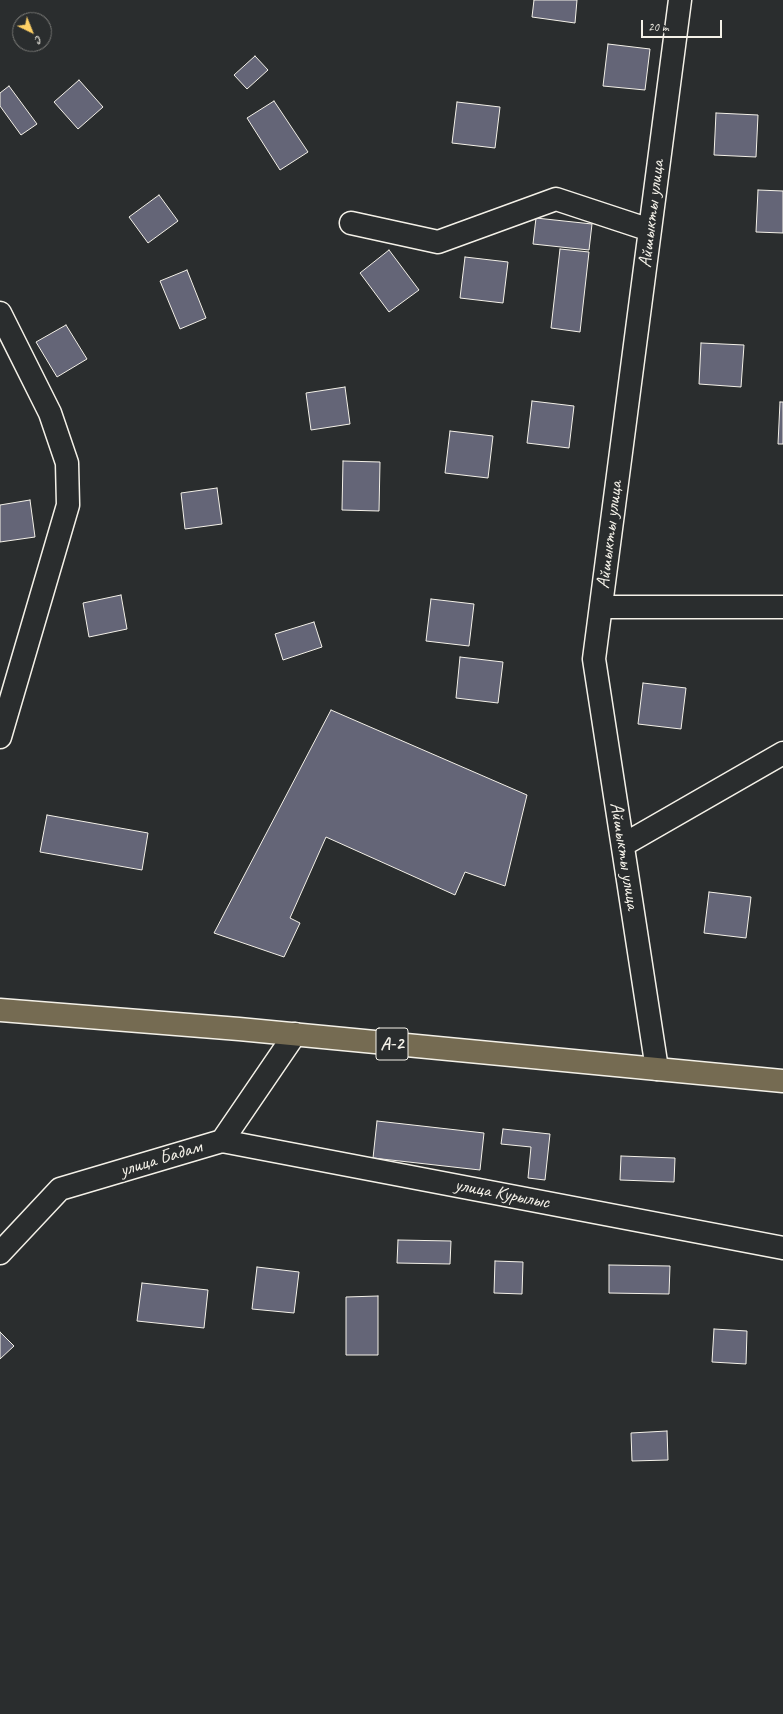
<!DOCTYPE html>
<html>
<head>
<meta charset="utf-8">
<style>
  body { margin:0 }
  #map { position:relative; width:783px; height:1714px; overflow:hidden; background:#2a2d2e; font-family:Caveat,sans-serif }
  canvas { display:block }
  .north { position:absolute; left:12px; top:12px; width:40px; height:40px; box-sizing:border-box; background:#2a2d2e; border:1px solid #7b7b78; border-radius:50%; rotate:137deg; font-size:11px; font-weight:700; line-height:16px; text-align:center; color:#f4f1e8 }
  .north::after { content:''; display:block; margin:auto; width:14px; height:18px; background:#ffd166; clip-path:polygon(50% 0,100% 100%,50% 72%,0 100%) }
  .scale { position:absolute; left:641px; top:20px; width:81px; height:18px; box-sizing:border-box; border:2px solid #f4f1e8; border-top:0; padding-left:5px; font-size:12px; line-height:14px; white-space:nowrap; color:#f4f1e8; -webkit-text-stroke:3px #2a2d2e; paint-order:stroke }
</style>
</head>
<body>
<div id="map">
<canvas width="783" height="1714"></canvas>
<div class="north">С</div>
<div class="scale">20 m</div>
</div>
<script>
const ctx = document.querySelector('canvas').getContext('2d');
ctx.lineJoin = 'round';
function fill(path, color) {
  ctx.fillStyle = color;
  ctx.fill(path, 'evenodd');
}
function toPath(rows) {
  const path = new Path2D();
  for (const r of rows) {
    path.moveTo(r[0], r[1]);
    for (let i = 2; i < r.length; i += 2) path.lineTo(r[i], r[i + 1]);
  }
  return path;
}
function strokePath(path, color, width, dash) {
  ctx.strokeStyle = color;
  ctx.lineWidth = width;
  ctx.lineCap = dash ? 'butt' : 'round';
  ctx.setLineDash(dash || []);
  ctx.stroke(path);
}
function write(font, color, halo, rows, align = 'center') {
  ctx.font = font + ' Caveat,sans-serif';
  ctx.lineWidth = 4;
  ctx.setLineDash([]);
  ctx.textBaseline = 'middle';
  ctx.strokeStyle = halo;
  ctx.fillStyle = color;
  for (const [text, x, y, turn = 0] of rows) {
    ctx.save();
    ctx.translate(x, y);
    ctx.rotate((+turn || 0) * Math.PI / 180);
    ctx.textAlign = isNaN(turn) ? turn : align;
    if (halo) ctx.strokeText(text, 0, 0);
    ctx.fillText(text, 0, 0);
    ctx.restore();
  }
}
const building = toPath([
  [534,0,577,0,575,23,532,17,534,0],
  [608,44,650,49,645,90,603,86,608,44],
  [255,56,268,70,247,89,234,75,255,56],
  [79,80,103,107,78,129,54,102,79,80],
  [9,86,37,124,21,135,0,106,0,93,9,86],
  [274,101,308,152,280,170,247,118,274,101],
  [457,102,500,107,495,148,452,143,457,102],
  [716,113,758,115,756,157,714,155,716,113],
  [758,190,783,191,783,233,756,232,758,190],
  [159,195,178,221,148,243,129,217,159,195],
  [536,218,592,224,589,250,533,244,536,218],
  [560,249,589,252,580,332,551,328,560,249],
  [389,250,419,290,389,312,360,273,389,250],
  [465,257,508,262,503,303,460,298,465,257],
  [187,270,206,318,180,329,160,281,187,270],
  [66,325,87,359,57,377,36,342,66,325],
  [701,343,744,345,741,387,699,384,701,343],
  [345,387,350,424,311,430,306,393,345,387],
  [532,401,574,406,569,448,527,443,532,401],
  [780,402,783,402,783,444,778,444,780,402],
  [450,431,493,436,488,478,445,473,450,431],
  [343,461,380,462,379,511,342,510,343,461],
  [217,488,222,524,185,529,181,493,217,488],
  [30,500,35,537,0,542,0,505,30,500],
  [121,595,127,629,89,637,83,603,121,595],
  [431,599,474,604,469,646,426,641,431,599],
  [314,622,322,647,283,660,275,634,314,622],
  [460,657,503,662,498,703,456,698,460,657],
  [643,683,686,688,681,729,638,724,643,683],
  [331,710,527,795,505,886,465,872,455,895,326,837,290,918,300,923,284,957,214,933,331,710],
  [47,815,148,833,142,870,40,852,47,815],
  [709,892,751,897,746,938,704,933,709,892],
  [377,1121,484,1133,480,1170,373,1158,377,1121],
  [503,1129,550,1134,545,1180,528,1178,531,1147,501,1144,503,1129],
  [621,1156,675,1158,674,1182,620,1180,621,1156],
  [398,1240,451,1241,450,1264,397,1263,398,1240],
  [495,1261,523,1262,522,1294,494,1293,495,1261],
  [609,1265,670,1266,669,1294,609,1293,609,1265],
  [257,1267,299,1272,294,1313,252,1309,257,1267],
  [142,1283,208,1290,204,1328,137,1321,142,1283],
  [378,1296,378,1355,346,1355,346,1297,378,1296],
  [714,1329,747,1331,746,1364,712,1362,714,1329],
  [0,1332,14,1346,0,1359,0,1332],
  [667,1431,668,1460,632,1461,631,1433,667,1431]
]);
fill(building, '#646577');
strokePath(building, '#f4f1e8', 1);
const minor = toPath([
  [351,223,438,242,556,199,650,230],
  [0,313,50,413,67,463,68,505,0,737],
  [601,607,783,607],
  [623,845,783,753],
  [657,1069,594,659,680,0],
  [222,1141,783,1248],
  [0,1253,60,1189,222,1141,295,1034]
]);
const highway = toPath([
  [0,1010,239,1029,783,1081]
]);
strokePath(minor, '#f4f1e8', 25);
strokePath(highway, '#f4f1e8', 25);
strokePath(minor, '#2a2d2e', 22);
strokePath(highway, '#756b52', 22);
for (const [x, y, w] of [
  [392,1044,32]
]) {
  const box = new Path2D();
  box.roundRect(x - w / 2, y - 16, w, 32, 3);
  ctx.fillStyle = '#2a2d2e';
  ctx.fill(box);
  strokePath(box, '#f4f1e8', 1);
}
write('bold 18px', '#f4f1e8', null, [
  ["A-2",392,1044]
]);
write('19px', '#f4f1e8', '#2a2d2e', [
  ["Айшыкты улица",652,214,-83],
  ["Айшыкты улица",610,535,-83],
  ["Айшыкты улица",624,856,81],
  ["улица Бадам",161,1159,-17],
  ["улица Курылыс",502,1194,11]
]);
</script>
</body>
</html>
